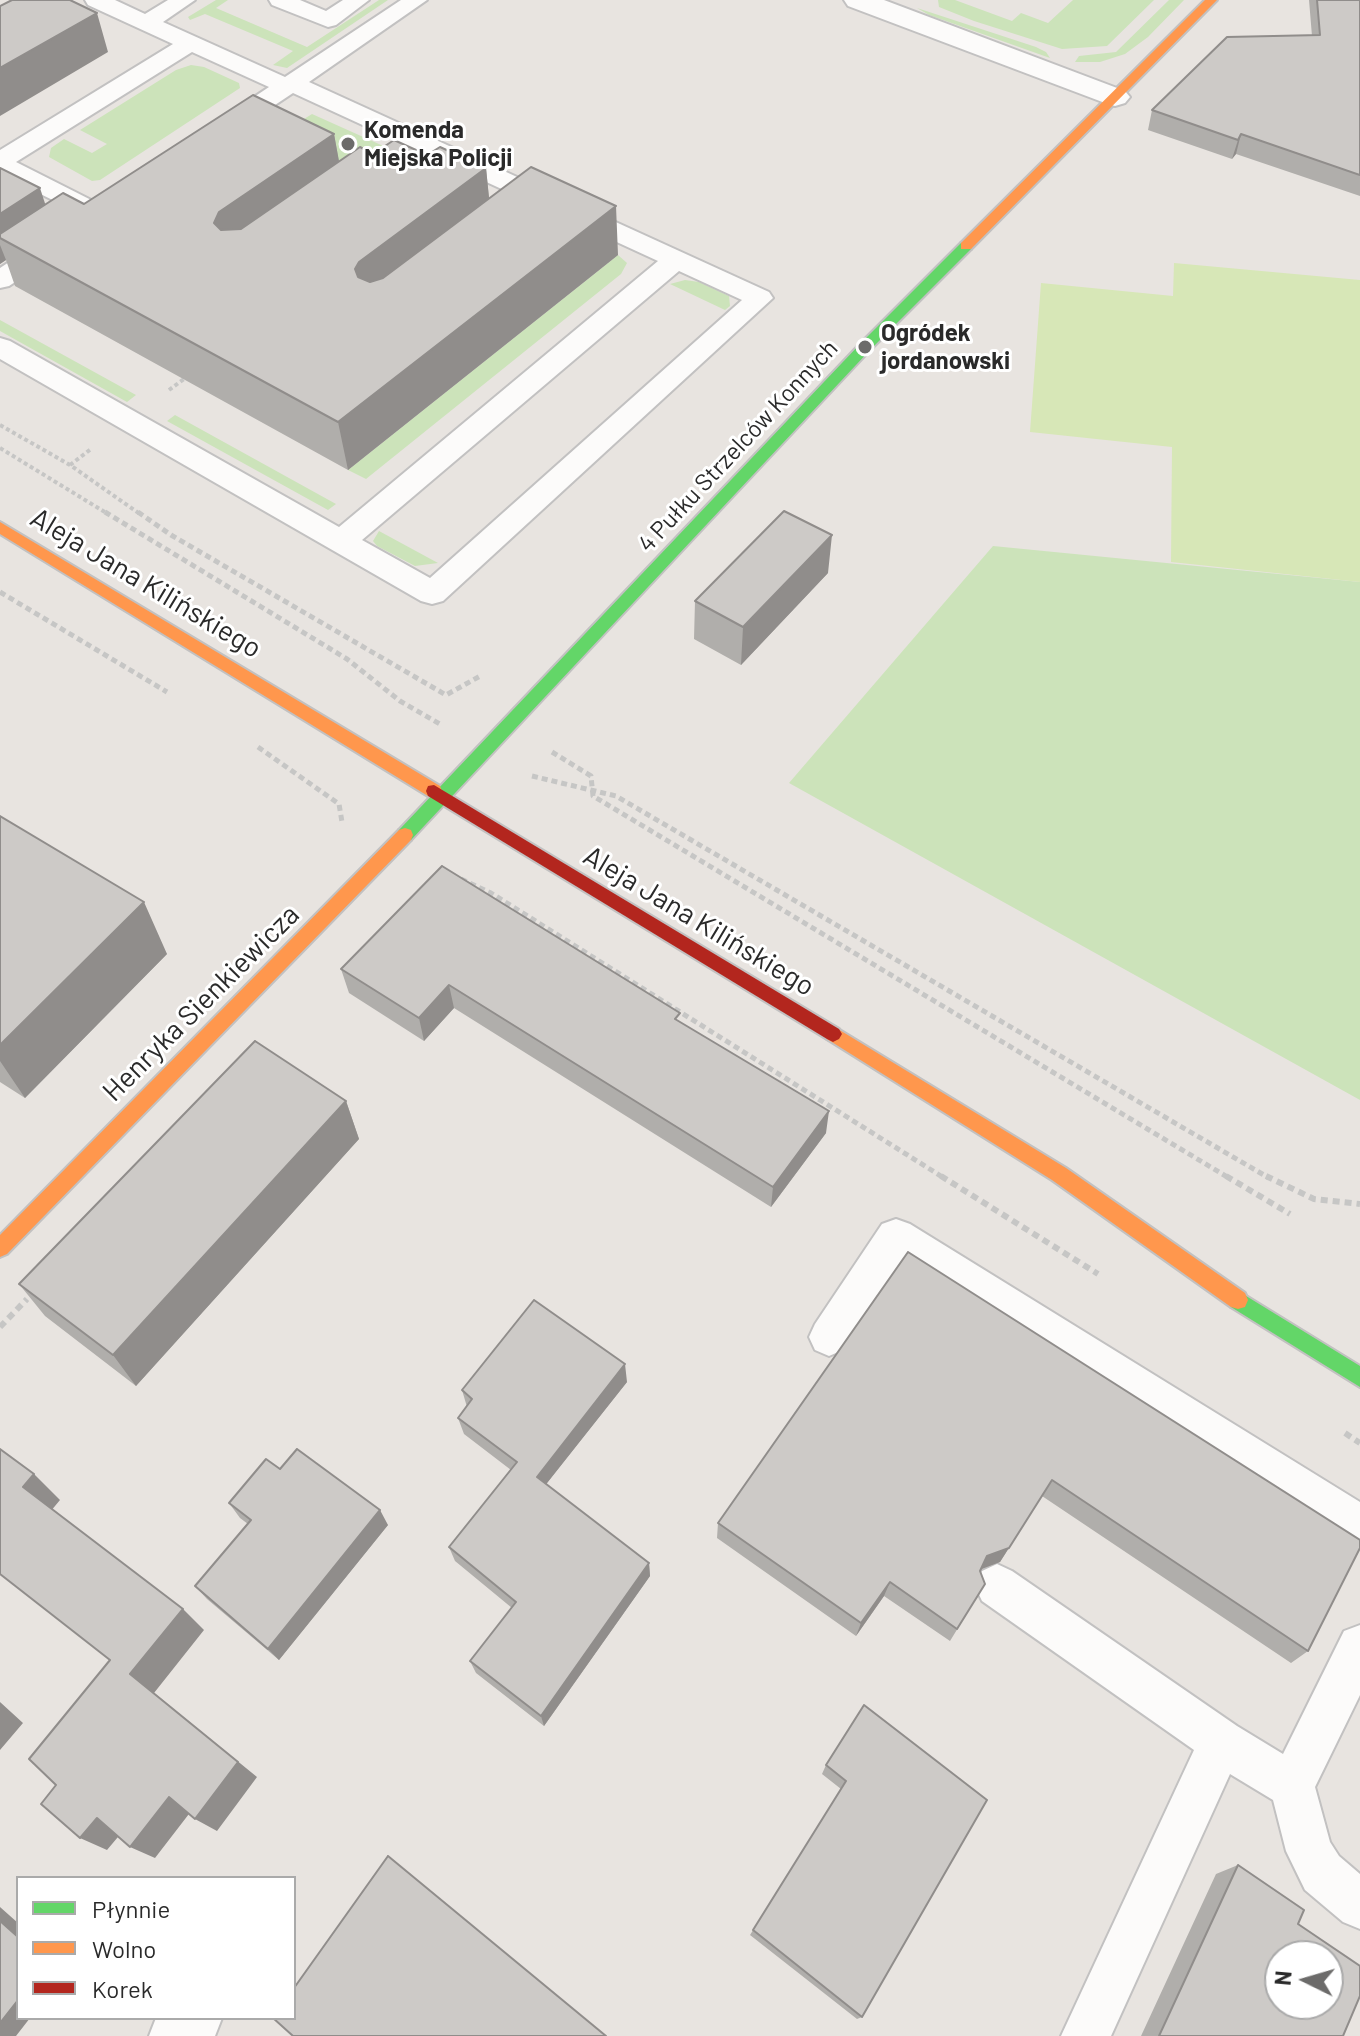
<!DOCTYPE html>
<html>
<head>
<meta charset="utf-8">
<style>
  body { margin:0 }
  #map { position:relative; width:1360px; height:2036px; overflow:hidden; background:#e8e4e0; font-family:Barlow,sans-serif }
  canvas { display:block }
  .legend { position:absolute; left:16px; top:1876px; width:280px; height:144px; box-sizing:border-box; background:#fff; border:2px solid #aaa; margin:0; padding:10px 14px; list-style:none; font-size:24px; color:#2a2a2a }
  .legend li { display:flex; align-items:center; gap:16px; height:40px }
  .legend b { width:40px; border:2px solid #aaa }
  .north { position:absolute; left:1264px; top:1940px; width:80px; height:80px; box-sizing:border-box; background:#fff; border:2px solid #aaa; border-radius:50%; rotate:275deg; font-size:22px; font-weight:700; line-height:32px; text-align:center; color:#2a2a2a }
  .north::after { content:''; display:block; margin:auto; width:28px; height:36px; background:#6c6b6a; clip-path:polygon(50% 0,100% 100%,50% 72%,0 100%) }
</style>
</head>
<body>
<div id="map">
<canvas width="1360" height="2036"></canvas>
<ul class="legend">
<li><b style="height:10px;background:#63d668"></b>Płynnie</li>
<li><b style="height:10px;background:#ff974d"></b>Wolno</li>
<li><b style="height:10px;background:#b3261e"></b>Korek</li>
</ul>
<div class="north">N</div>
</div>
<script>
const ctx = document.querySelector('canvas').getContext('2d');
ctx.lineJoin = 'round';
function fill(path, color) {
  ctx.fillStyle = color;
  ctx.fill(path, 'evenodd');
}
function toPath(rows) {
  const path = new Path2D();
  for (const r of rows) {
    path.moveTo(r[0], r[1]);
    for (let i = 2; i < r.length; i += 2) path.lineTo(r[i], r[i + 1]);
  }
  return path;
}
function strokePath(path, color, width, dash) {
  ctx.strokeStyle = color;
  ctx.lineWidth = width;
  ctx.lineCap = dash ? 'butt' : 'round';
  ctx.setLineDash(dash || []);
  ctx.stroke(path);
}
function write(font, color, halo, rows, align = 'center') {
  ctx.font = font + ' Barlow,sans-serif';
  ctx.lineWidth = 6;
  ctx.setLineDash([]);
  ctx.textBaseline = 'middle';
  ctx.strokeStyle = halo;
  ctx.fillStyle = color;
  for (const [text, x, y, turn = 0] of rows) {
    ctx.save();
    ctx.translate(x, y);
    ctx.rotate((+turn || 0) * Math.PI / 180);
    ctx.textAlign = isNaN(turn) ? turn : align;
    if (halo) ctx.strokeText(text, 0, 0);
    ctx.fillText(text, 0, 0);
    ctx.restore();
  }
}
fill(toPath([
  [216,0,228,0,216,8,307,47,379,0,388,0,287,68,273,65,293,51,205,14,190,20,188,17],
  [938,0,955,0,1012,21,1021,13,1048,23,1073,0,1154,0,1107,46,1062,49,974,21,939,7],
  [1169,0,1184,0,1148,37,1125,54,1100,62,1075,62,1079,56,1116,52],
  [917,8,1036,47,1046,52,1050,58,929,15],
  [191,65,204,67,239,83,240,88,100,180,92,181,49,157,51,148,64,139,92,153,107,144,80,130,176,70],
  [312,114,390,149,353,182,264,144],
  [618,255,627,263,621,274,366,479,348,470],
  [685,280,699,282,729,296,730,306,725,310,670,284],
  [0,320,136,395,127,402,0,331],
  [175,415,336,504,328,510,167,421],
  [379,531,438,563,415,566,377,546,373,541],
  [993,546,1360,582,1360,1100,789,783]
]), '#cce3ba');
fill(toPath([
  [1174,263,1360,280,1360,582,1171,562,1172,447,1030,432,1041,283,1173,296]
]), '#d7e7b7');
const lane = toPath([
  [85,0,115,0,145,14,168,0,195,0,163,22,285,77,401,0,427,0,309,82,769,292,773,298,443,601,432,604,421,601,0,359,0,338,10,341,339,527,658,261,293,93,233,133,215,133,212,128,215,123,269,87,192,52,16,162,107,208,111,213,107,218,98,221,89,218,0,174,0,150,173,44,88,5,85,0],
  [679,271,742,300,430,578,362,540,679,271],
  [269,0,300,0,326,11,343,0,369,0,336,25,328,27,272,5,269,0],
  [50,239,59,241,63,247,59,253,9,286,0,288,0,268,41,241,50,239],
  [896,1219,910,1224,1360,1502,1360,1547,1345,1541,902,1262,843,1350,829,1356,815,1350,809,1337,815,1324,882,1224,896,1219],
  [997,1564,1012,1571,1237,1726,1283,1754,1344,1631,1360,1625,1360,1695,1315,1787,1330,1842,1339,1856,1360,1874,1360,1929,1343,1922,1305,1890,1286,1851,1273,1800,1230,1774,1111,2036,1061,2036,1194,1750,982,1601,975,1586,982,1571,997,1564]
]);
const street = toPath([
  [844,0,884,0,1125,91,1130,97,1125,103,1115,106,1105,103,848,6,844,0],
  [156,2018,222,2018,215,2036,149,2036,156,2018]
]);
const fast = toPath([
  [966,242,972,246,971,249,870,350,411,840,399,840,397,835,399,830,860,344,961,243,966,242],
  [1238,1291,1360,1366,1360,1387,1231,1307,1228,1300,1231,1293,1238,1291]
]);
const slow = toPath([
  [1205,0,1217,0,971,249,961,249,961,243,1205,0],
  [0,522,440,786,442,791,440,796,428,796,0,534,0,522],
  [405,828,411,830,413,835,411,840,7,1254,0,1257,0,1235,399,830,405,828],
  [833,1026,1066,1168,1245,1293,1248,1300,1245,1307,1238,1309,1231,1307,1052,1180,827,1039,824,1034,827,1029,833,1026]
]);
const jam = toPath([
  [434,785,839,1029,842,1034,839,1039,833,1042,827,1039,428,796,426,791,428,786,434,785]
]);
strokePath(lane, '#c2c1c1', 4);
strokePath(street, '#c2c1c1', 4);
strokePath(fast, '#c2c1c1', 4);
strokePath(slow, '#c2c1c1', 4);
strokePath(jam, '#c2c1c1', 4);
strokePath(toPath([
  [169,390,184,379],
  [0,425,70,465,140,514],
  [0,448,108,514],
  [70,465,91,449]
]), '#c6c6c5', 4, [4, 3]);
strokePath(toPath([
  [105,512,347,659,400,701,440,724],
  [138,512,171,535,446,695,482,675],
  [0,592,167,692],
  [258,747,339,804,342,822],
  [552,752,591,776,593,796,1229,1178],
  [532,776,616,796,1269,1178],
  [461,879,491,893,944,1178]
]), '#c6c6c5', 5, [6, 4]);
strokePath(toPath([
  [941,1176,1098,1274],
  [1226,1176,1290,1214],
  [1266,1176,1314,1199,1360,1204],
  [0,1327,27,1299],
  [1345,1433,1360,1443]
]), '#c6c6c5', 6, [7, 5]);
fill(lane, '#fcfbfa');
fill(street, '#fcfbfa');
fill(fast, '#63d668');
fill(slow, '#ff974d');
fill(jam, '#b3261e');
fill(toPath([
  [1309,0,1360,0,1360,196,1236,154,1232,159,1148,130,1152,110,1312,36],
  [334,134,339,162,373,154,427,155,486,168,489,199,618,255,348,470,15,286,6,260,0,264,0,168,45,205,84,204],
  [828,573,741,665,694,639,695,601],
  [0,816,167,954,25,1098,0,1082],
  [442,866,680,1022,826,1133,771,1207,454,1008,424,1041,349,993,341,969],
  [346,1101,359,1139,136,1386,45,1316,19,1284],
  [908,1252,1308,1651,1291,1663,1042,1496,1000,1562,981,1569,980,1571,985,1584,950,1641,884,1596,856,1636,717,1538,718,1523],
  [627,1382,546,1484,649,1563,650,1576,544,1726,476,1673,470,1661,512,1608,455,1561,449,1547,511,1470,464,1434,458,1418,467,1407,462,1390],
  [280,1469,388,1525,279,1660,207,1599,195,1586,248,1524,240,1518,229,1503],
  [864,1705,862,2017,857,2019,750,1935,841,1789,822,1774,826,1765],
  [1238,1865,1343,2036,1141,2036,1216,1874]
]), '#b0aeab');
fill(toPath([
  [97,13,108,52,0,116,0,68],
  [334,134,343,183,231,262,214,223,219,212],
  [1241,134,1236,154,1232,159,1238,140],
  [486,168,491,217,367,311,355,269,359,262],
  [40,188,53,228,0,238,0,214],
  [616,206,618,255,348,470,338,422],
  [0,245,6,260,0,264],
  [832,535,828,573,741,665,743,627],
  [144,902,167,954,25,1098,0,1061,0,1045],
  [449,985,454,1008,424,1041,419,1018],
  [346,1101,359,1139,136,1386,113,1355],
  [829,1111,826,1133,771,1207,773,1187],
  [625,1364,627,1382,540,1492,537,1477],
  [34,1474,60,1500,50,1512,23,1487],
  [1052,1480,1000,1562,979,1570,987,1556],
  [380,1510,388,1525,279,1660,268,1649],
  [649,1563,650,1576,544,1726,541,1716],
  [890,1582,884,1596,856,1636,861,1623],
  [183,1609,204,1630,154,1693,257,1777,217,1831,195,1819,130,1674],
  [0,1702,23,1723,0,1750],
  [169,1797,192,1810,155,1858,130,1847],
  [97,1818,123,1831,107,1850,80,1838],
  [0,1907,18,1923,18,1937,0,1921],
  [18,2000,18,2018,30,2018,16,2036,0,2036,0,2023]
]), '#908d8b');
const building = toPath([
  [12,0,70,0,97,13,0,68,0,6,12,0],
  [1317,0,1360,0,1360,175,1241,134,1238,140,1152,110,1227,37,1320,35,1317,0],
  [253,95,334,134,219,212,214,223,221,230,241,229,360,147,373,154,394,140,427,155,440,147,486,168,359,262,355,269,358,277,370,282,383,278,531,167,616,206,338,422,0,238,0,234,63,193,84,204,253,95],
  [0,168,40,188,0,214,0,168],
  [784,511,832,535,743,627,695,601,784,511],
  [0,816,144,902,0,1045,0,816],
  [442,866,680,1013,675,1019,829,1111,773,1187,449,985,419,1018,341,969,442,866],
  [255,1041,346,1101,113,1355,19,1284,255,1041],
  [908,1252,1360,1540,1360,1548,1308,1651,1052,1480,1009,1548,987,1556,980,1571,985,1584,957,1629,890,1582,861,1623,718,1523,908,1252],
  [534,1300,625,1364,537,1477,649,1563,541,1716,470,1661,516,1602,449,1547,517,1462,458,1418,472,1399,462,1390,534,1300],
  [0,1449,34,1474,23,1487,183,1609,130,1674,238,1762,195,1819,169,1797,130,1847,97,1818,80,1838,41,1804,56,1785,29,1759,110,1660,0,1574,0,1449],
  [297,1449,380,1510,268,1649,195,1586,251,1520,229,1503,266,1459,280,1469,297,1449],
  [864,1705,987,1800,862,2017,753,1930,846,1781,826,1765,864,1705],
  [388,1856,606,2036,293,2036,273,2018,294,2018,294,1988,388,1856],
  [1238,1865,1304,1910,1298,1924,1360,1966,1360,1996,1343,2036,1159,2036,1238,1865],
  [1280,1956,1328,1956,1328,2004,1280,2004,1280,1956],
  [0,1921,18,1937,18,2000,0,2023,0,1921]
]);
fill(building, '#cdcac7');
strokePath(building, '#908d8b', 2);
for (const [x, y, r, color] of [
  [348,144,8,"#6c6b6a"],
  [865,347,8,"#6c6b6a"]
]) {
  const dot = new Path2D();
  dot.arc(x, y, r, 0, 2 * Math.PI);
  ctx.fillStyle = color;
  ctx.fill(dot);
  strokePath(dot, '#fff', 3);
}
write('bold 24px', '#2a2a2a', '#fff', [
  ["Komenda",364,130],
  ["Miejska Policji",364,158],
  ["Ogródek",881,333],
  ["jordanowski",881,361]
], 'left');
write('24px', '#2a2a2a', '#fff', [
  ["4 Pułku Strzelców Konnych",738,446,-47]
]);
write('28px', '#2a2a2a', '#fff', [
  ["Aleja Jana Kilińskiego",146,583,31],
  ["Aleja Jana Kilińskiego",699,921,31],
  ["Henryka Sienkiewicza",201,1003,-45]
]);
</script>
</body>
</html>
